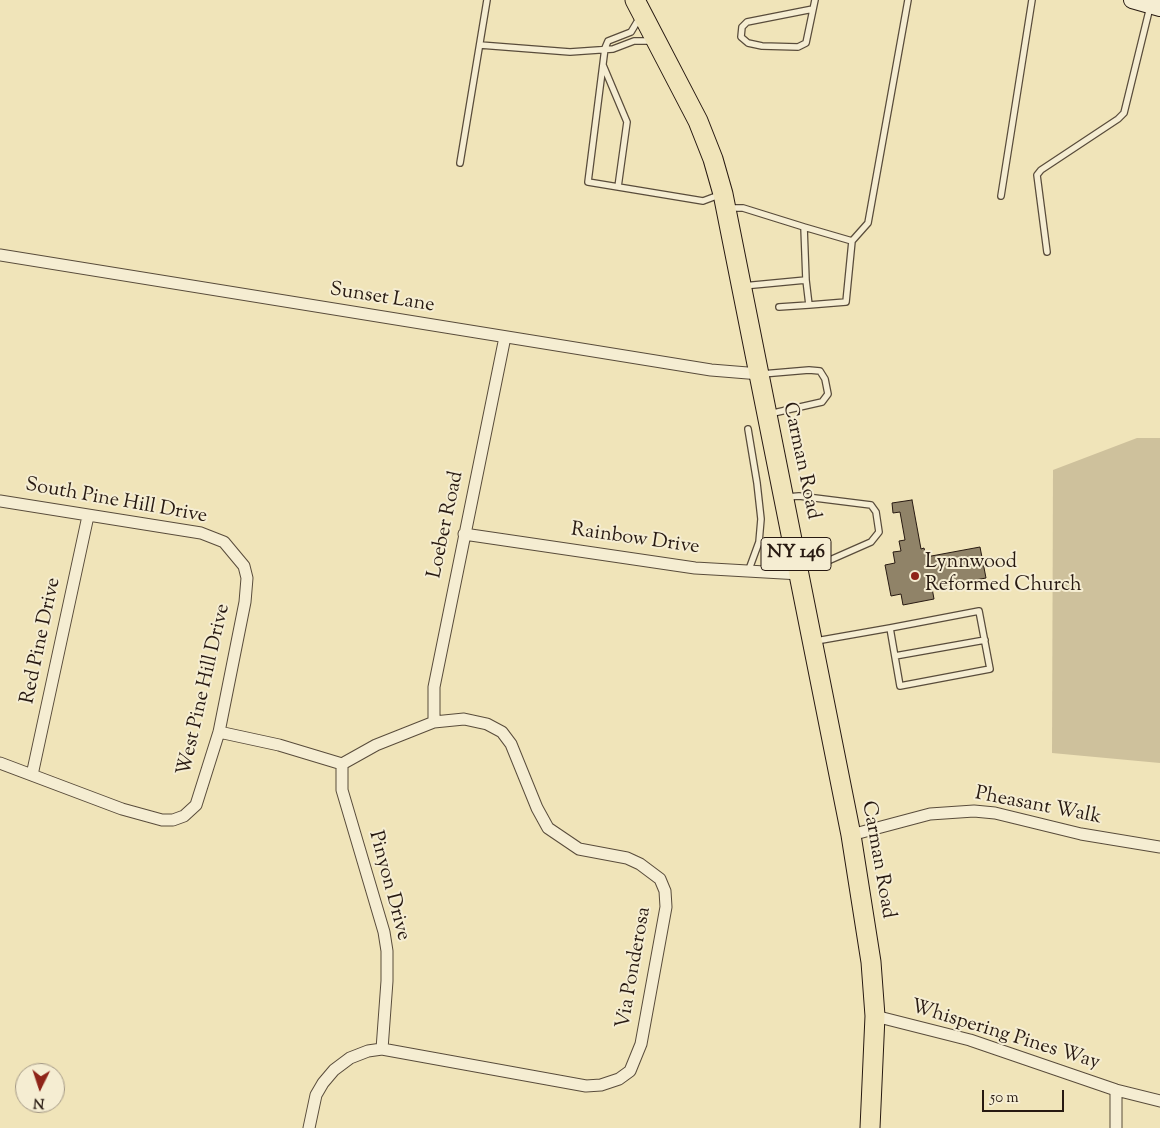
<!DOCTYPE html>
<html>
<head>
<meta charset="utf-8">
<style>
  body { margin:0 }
  #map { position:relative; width:1160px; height:1128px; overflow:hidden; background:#f0e4b9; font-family:"Sorts Mill Goudy",serif }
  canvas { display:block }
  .north { position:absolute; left:15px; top:1063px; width:50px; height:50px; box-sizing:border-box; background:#f5edd2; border:1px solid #a39885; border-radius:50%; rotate:184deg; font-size:14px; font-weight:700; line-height:20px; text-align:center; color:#271911 }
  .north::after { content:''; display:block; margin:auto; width:18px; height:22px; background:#8f2418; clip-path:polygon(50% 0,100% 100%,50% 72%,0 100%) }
  .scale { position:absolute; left:982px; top:1090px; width:82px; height:22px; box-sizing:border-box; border:2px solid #271911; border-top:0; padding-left:6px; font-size:15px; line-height:18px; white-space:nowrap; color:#271911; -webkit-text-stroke:4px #f5edd2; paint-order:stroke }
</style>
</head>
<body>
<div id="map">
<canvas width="1160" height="1128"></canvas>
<div class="north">N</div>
<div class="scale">50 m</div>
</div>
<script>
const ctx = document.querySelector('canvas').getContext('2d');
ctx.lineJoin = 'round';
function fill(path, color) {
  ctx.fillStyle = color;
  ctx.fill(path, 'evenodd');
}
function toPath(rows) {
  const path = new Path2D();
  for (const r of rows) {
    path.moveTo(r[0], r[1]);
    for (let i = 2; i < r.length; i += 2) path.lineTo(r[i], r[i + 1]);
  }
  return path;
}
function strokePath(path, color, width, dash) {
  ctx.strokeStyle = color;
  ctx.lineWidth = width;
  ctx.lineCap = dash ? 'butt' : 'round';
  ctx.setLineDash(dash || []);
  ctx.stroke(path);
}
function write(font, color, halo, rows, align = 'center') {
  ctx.font = font + ' "Sorts Mill Goudy",serif';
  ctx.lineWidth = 4;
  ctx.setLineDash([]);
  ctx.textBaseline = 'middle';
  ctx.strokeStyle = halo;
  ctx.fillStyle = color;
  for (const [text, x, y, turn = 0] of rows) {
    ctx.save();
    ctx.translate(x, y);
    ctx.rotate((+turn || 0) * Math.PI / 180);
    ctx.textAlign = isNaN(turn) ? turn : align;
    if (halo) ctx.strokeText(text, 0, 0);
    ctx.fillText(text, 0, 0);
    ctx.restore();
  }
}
fill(toPath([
  [1137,438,1160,438,1160,763,1052,753,1053,470]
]), '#cec19c');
const building = toPath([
  [912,500,921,549,924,548,926,557,980,547,986,578,932,588,934,599,903,605,901,594,891,596,885,565,895,563,893,552,901,551,899,541,905,540,900,512,893,513,892,503,912,500]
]);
fill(building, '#908368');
strokePath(building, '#271911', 1);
const lane = toPath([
  [813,9,747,22,742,27,741,37,748,43,762,46,798,47,806,43,815,0],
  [640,17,631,32,608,41,605,48,588,182,703,201,719,195],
  [480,45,570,52,613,49,634,41,650,41],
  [603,65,627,122,618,187],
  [460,163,487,0],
  [1001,196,1032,0],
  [728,208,743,208,804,227,806,280,743,286],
  [804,227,852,241,846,302,809,305,806,280],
  [852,241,868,223,908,0],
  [1047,252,1037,175,1041,170,1118,119,1124,113,1150,7],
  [779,307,809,305],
  [762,374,809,370,820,371,825,379,828,394,822,402,769,414],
  [787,497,799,496,871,505,876,512,879,532,871,542,821,564,799,569],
  [748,572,759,542,761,519,757,483,748,429],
  [816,641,890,628,979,611,990,669,900,686,890,628],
  [895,656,985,640]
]);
const street = toPath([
  [0,255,711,370,760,374],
  [0,501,201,533,224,542,244,566,247,578,245,602,219,732,196,805,184,816,173,820,162,820,122,809,0,763],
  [464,534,695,568,800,574],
  [434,722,434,687,505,337],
  [219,732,279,745,342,764,376,745,434,722,464,719,487,724,502,732,511,744,537,808,548,828,579,849,627,858,640,864,660,879,665,891,666,907,641,1044,630,1071,619,1079,601,1085,586,1086,382,1049,368,1051,350,1058,334,1070,323,1083,316,1095,309,1128],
  [342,764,342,790,384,932,387,951,387,981,382,1049],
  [32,775,88,516],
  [851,835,930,814,974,811,995,813,1081,834,1160,847],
  [875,1016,970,1040,1116,1090,1160,1101],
  [1116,1090,1116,1128]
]);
const secondary = toPath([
  [1132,0,1160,8]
]);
const primary = toPath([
  [635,0,698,121,713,159,723,194,851,835,871,962,875,1016,870,1128]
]);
strokePath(lane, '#594c3b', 8);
strokePath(street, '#594c3b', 13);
strokePath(secondary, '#271911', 18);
strokePath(primary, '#271911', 21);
strokePath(lane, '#f5edd2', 5.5);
strokePath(street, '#f5edd2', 11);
strokePath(secondary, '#f5edd2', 16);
strokePath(primary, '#f0e4b9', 19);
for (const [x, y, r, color] of [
  [915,576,5,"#8f2418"]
]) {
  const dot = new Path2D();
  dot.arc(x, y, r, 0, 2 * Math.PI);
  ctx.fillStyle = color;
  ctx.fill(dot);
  strokePath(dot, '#f5edd2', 2);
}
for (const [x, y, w] of [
  [796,554,70]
]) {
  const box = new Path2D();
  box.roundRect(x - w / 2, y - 16.5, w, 33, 4);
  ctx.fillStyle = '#f5edd2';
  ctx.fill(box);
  strokePath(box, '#271911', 1);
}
write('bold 19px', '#271911', null, [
  ["NY 146",796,554]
]);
write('20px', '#271911', '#f5edd2', [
  ["Sunset Lane",382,299,9],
  ["Carman Road",800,461,78],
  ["South Pine Hill Drive",116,502,10],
  ["Loeber Road",447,525,-78],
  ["Rainbow Drive",635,540,8],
  ["Red Pine Drive",42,641,-78],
  ["West Pine Hill Drive",205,690,-77],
  ["Pheasant Walk",1038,807,11],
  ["Carman Road",877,860,80],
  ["Pinyon Drive",388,886,75],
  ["Via Ponderosa",635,968,-80],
  ["Whispering Pines Way",1005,1036,17]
]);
write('20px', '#271911', '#f5edd2', [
  ["Lynnwood",925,564],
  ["Reformed Church",925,587]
], 'left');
</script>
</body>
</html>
